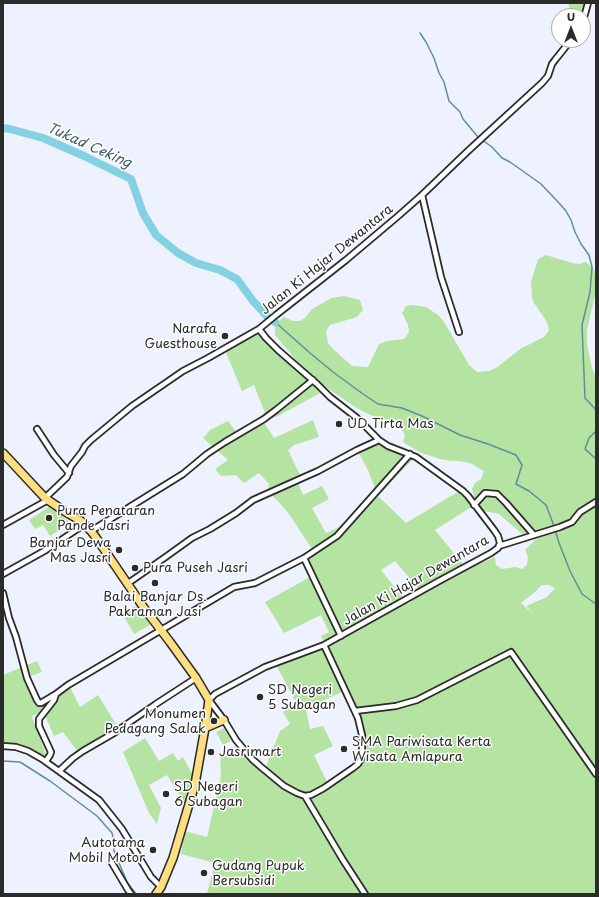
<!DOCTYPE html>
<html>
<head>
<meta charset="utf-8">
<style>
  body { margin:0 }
  #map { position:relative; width:599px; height:897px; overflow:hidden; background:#eef2fe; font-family:"Playpen Sans",sans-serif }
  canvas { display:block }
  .frame { position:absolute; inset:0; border:4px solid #2b2b2b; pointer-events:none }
  .north { position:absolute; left:551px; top:8px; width:40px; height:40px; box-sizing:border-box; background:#fff; border:1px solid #aaa; border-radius:50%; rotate:0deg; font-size:11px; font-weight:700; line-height:16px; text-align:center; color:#2b2b2b }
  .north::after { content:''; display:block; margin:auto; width:14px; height:18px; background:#2b2b2b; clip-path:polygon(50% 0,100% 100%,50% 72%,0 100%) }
</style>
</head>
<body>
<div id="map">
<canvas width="599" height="897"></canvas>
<div class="frame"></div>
<div class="north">U</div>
</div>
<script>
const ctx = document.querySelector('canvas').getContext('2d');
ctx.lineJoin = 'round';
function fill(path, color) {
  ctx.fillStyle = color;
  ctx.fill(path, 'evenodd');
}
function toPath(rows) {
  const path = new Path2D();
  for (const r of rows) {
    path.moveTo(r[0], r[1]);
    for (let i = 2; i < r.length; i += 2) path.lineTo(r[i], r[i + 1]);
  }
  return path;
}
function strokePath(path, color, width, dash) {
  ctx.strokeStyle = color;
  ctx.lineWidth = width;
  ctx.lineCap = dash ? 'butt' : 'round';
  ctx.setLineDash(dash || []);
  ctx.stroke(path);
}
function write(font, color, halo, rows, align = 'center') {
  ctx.font = font + ' "Playpen Sans",sans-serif';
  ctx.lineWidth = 3;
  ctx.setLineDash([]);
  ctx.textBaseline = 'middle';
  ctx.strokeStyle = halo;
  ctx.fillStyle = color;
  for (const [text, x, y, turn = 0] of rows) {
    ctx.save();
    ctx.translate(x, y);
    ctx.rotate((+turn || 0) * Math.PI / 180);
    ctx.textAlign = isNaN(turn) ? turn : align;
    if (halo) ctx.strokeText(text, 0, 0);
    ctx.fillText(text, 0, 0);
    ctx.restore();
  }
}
fill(toPath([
  [568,3,587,3,585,10,571,14],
  [546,255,572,263,579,264,586,262,594,269,596,283,596,291,587,330,587,345,592,368,596,377,596,894,207,894,215,863,181,854,185,831,207,837,221,775,220,754,243,744,265,769,280,731,290,724,283,712,297,704,276,665,326,645,321,636,329,632,321,615,284,633,265,602,312,576,301,558,314,552,289,514,276,499,267,492,269,484,259,473,244,483,236,475,221,476,215,469,228,460,203,438,210,430,228,421,237,433,265,413,254,385,242,391,225,350,251,336,260,333,324,391,278,416,263,421,274,438,313,420,319,437,294,445,288,450,303,481,298,483,303,495,322,486,329,499,312,508,326,533,344,525,348,528,378,496,368,470,357,450,378,440,390,449,413,459,378,496,406,523,461,490,473,506,435,530,467,569,495,557,496,565,502,569,515,567,522,569,527,565,528,557,525,550,535,540,541,537,536,532,522,534,499,514,484,511,479,506,475,500,472,489,475,483,481,479,484,471,470,463,459,461,451,461,440,459,419,452,403,442,405,435,401,429,386,420,377,418,362,411,355,407,323,385,296,360,275,335,275,324,284,317,293,321,300,321,306,317,311,310,331,298,344,296,360,300,363,310,357,317,330,325,326,331,328,343,332,348,352,366,368,367,379,344,387,341,404,339,409,332,408,325,402,313,406,306,413,305,426,307,438,315,444,322,469,365,477,372,489,371,496,368,520,349,544,337,549,330,547,322,534,303,532,297,531,282,538,259],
  [395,561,422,593,408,604,381,570],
  [542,585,549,585,555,588,547,597,526,606,534,615,521,603,535,592],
  [342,692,352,712,358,732,362,753,359,762,328,784,314,755,333,746,323,726,310,729,306,709],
  [49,507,69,521,58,527,60,530,50,536,43,525,35,529,29,520],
  [137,605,150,625,134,634,122,613],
  [37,661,42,672,28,677,39,702,69,685,80,707,98,695,120,731,113,738,78,752,63,732,54,736,43,711,32,716,46,755,31,756,10,749,3,750,3,675],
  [224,728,231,741,223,745,216,732],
  [145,738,159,761,173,753,178,761,183,757,195,779,191,804,184,803,167,775,149,785,161,808,157,824,149,813,123,752]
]), '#b5e3a2');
strokePath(toPath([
  [420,33,426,42,434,58,439,73,444,82,449,101,460,112,463,119,478,137,492,147,502,158,510,162,541,184,559,203,566,211,571,220,575,232,581,244,589,255,592,267,590,292,582,325,585,398,596,410],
  [275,322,310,353,333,372,363,394,378,404,402,408,422,416,460,435,488,444,516,455,522,465,516,484,529,491,546,505,554,526,559,543,570,571,582,594,596,604],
  [596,431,589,438,585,449,596,459],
  [3,761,20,762,50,781,97,816,112,833,114,842,114,851,127,882,136,894]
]), '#608f98', 1.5);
strokePath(toPath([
  [3,128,10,129,43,138,84,156,131,179,143,213,156,235,178,253,196,263,220,270,237,279,253,301,267,316,275,322]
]), '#84d2e1', 8);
const minor = toPath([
  [583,21,588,3],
  [422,195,441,277,459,332],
  [259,329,266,338,278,350,317,384,330,397,357,418,379,440,388,446,416,457,463,491,468,496,494,530,498,536,500,543,498,548,491,553,439,581,324,645,358,718,362,735,362,751,361,759,358,764,353,768,324,788,311,795,305,796,297,793,284,786,261,767,252,759,236,740,224,720,209,700,215,694,265,667,324,645],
  [37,429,54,455,69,473],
  [45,498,67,477,71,466,82,452,85,446,91,440,132,406,183,371,208,358,259,329,276,315,346,260,397,217,422,195,469,150,542,83,548,76,552,64,555,60,571,40],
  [474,505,485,493,497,494,506,503,534,535],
  [3,525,48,500],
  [91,531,183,474,207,454,225,442,264,419,276,410,313,380],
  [499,546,560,527,572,522,580,512,596,502],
  [304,558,341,636],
  [3,574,46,550,85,524],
  [127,584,167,556,192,538,210,529,236,513,253,500,318,471,357,450,379,440],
  [3,593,9,618,16,637,27,678,37,700,39,703,41,703,56,694,68,685,234,587,255,583,304,558,337,536,410,454],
  [355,711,396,706,417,700,511,652,596,774],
  [3,746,16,747,28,751,42,759,99,800,122,829,151,877,161,887],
  [46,761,50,755,51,752,39,726,39,719,54,700,56,694],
  [59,771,73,758,83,751,114,733,156,704,196,678],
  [305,796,343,860,365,894],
  [112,863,128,890,131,894]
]);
const highway = toPath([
  [3,453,45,498,64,511,81,521,91,531,97,539,144,608,170,642,196,678,209,700,205,728,195,784,173,858,161,887,156,894],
  [205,728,224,720]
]);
strokePath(minor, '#2b2b2b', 8);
strokePath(highway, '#2b2b2b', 10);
strokePath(minor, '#fff', 4.5);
strokePath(highway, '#fddf80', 7);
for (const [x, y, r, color] of [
  [225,336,4,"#2b2b2b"],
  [339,424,4,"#2b2b2b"],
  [49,518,4,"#2b2b2b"],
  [119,550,4,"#2b2b2b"],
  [135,568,4,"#2b2b2b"],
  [155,583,4,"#2b2b2b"],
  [260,697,4,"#2b2b2b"],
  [214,721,4,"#2b2b2b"],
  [344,749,4,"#2b2b2b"],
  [211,752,4,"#2b2b2b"],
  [166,794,4,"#2b2b2b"],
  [153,850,4,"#2b2b2b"],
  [204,873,4,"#2b2b2b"]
]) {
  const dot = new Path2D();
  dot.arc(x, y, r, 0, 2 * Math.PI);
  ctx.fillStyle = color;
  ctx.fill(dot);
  strokePath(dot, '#fff', 1.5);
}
write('13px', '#2b2b2b', '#fff', [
  ["Jalan Ki Hajar Dewantara",327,260,-39],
  ["Jalan Ki Hajar Dewantara",416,581,-30]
]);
write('13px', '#2b2b2b', '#fff', [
  ["Narafa",217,329,"right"],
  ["Guesthouse",217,344,"right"],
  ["UD Tirta Mas",347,424],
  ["Pura Penataran",57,511],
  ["Pande Jasri",57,526],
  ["Banjar Dewa",111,543,"right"],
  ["Mas Jasri",111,558,"right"],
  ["Pura Puseh Jasri",143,568],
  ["Balai Banjar Ds.",155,597,"center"],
  ["Pakraman Jasi",155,612,"center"],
  ["SD Negeri",268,690],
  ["5 Subagan",268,705],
  ["Monumen",206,714,"right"],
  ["Pedagang Salak",206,729,"right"],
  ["SMA Pariwisata Kerta",352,742],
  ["Wisata Amlapura",352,757],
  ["Jasrimart",219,752],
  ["SD Negeri",174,787],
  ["6 Subagan",174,802],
  ["Autotama",145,843,"right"],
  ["Mobil Motor",145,858,"right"],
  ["Gudang Pupuk",212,866],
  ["Bersubsidi",212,881]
], 'left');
write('italic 14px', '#465d62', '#fff', [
  ["Tukad Ceking",89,146,24]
]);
</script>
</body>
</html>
